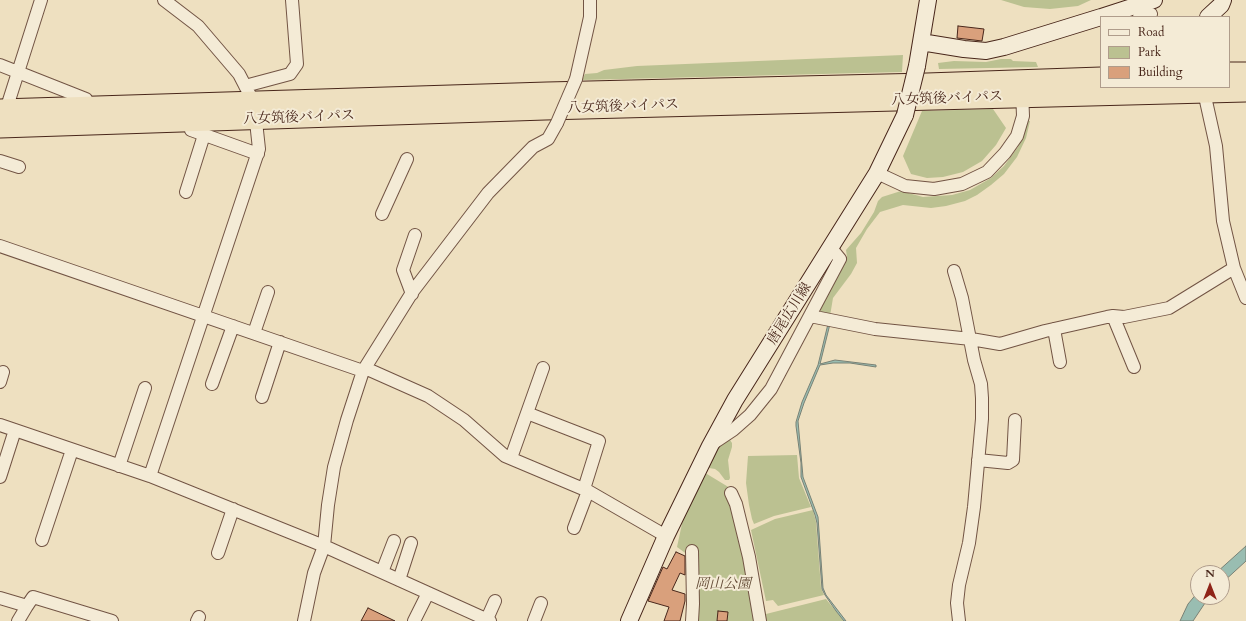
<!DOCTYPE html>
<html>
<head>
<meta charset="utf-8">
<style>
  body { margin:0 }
  #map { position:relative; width:1246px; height:621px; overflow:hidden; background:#eee0c0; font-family:Cardo,serif }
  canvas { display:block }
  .legend { position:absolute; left:1100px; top:16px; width:130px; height:72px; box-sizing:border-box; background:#f4ebd6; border:1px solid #af9c8b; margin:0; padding:5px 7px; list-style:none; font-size:12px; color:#48261a }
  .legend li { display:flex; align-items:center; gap:8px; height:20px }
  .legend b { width:20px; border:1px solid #af9c8b }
  .north { position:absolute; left:1190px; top:565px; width:40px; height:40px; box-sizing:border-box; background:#f4ebd6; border:1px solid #af9c8b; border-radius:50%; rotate:0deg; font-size:11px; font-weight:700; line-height:16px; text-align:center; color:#48261a }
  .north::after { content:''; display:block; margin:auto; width:14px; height:18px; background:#8f2418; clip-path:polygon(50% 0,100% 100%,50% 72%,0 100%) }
</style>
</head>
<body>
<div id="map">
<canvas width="1246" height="621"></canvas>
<ul class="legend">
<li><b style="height:5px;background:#f4ebd6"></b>Road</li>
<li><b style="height:11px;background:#bbc191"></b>Park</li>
<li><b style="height:11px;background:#d9a07c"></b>Building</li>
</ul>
<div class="north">N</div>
</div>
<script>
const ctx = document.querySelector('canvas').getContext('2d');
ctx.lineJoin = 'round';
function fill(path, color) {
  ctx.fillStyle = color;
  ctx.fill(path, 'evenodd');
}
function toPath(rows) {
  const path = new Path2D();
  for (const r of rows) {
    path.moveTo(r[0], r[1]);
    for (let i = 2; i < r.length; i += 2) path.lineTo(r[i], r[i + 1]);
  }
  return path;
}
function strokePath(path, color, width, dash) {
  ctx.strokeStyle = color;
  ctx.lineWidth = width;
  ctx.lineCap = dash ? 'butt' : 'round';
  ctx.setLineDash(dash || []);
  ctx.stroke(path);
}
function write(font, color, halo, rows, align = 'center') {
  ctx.font = font + ' Cardo,"Noto Serif JP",serif';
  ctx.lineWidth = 4;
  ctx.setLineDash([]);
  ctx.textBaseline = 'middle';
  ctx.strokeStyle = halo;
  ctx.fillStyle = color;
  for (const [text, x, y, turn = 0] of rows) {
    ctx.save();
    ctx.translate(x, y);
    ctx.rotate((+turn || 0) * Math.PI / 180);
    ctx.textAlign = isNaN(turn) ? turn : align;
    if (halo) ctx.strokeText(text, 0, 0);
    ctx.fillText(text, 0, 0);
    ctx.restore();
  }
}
fill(toPath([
  [1001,0,1091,0,1078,6,1050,9,1024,7],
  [903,55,902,72,582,80,585,74,597,73,604,70,637,66],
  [1001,59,1011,59,1013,61,1036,62,1038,67,939,69,938,63,954,61,986,62],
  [993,109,1006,128,996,145,982,161,963,172,943,177,927,178,911,174,903,156,922,111],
  [1028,121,1030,121,1026,138,1017,157,1004,174,991,185,977,195,965,201,946,206,931,208,903,205,880,212,867,229,856,248,857,263,851,274,833,298,830,316,825,317,820,312,821,307,847,257,846,250,861,233,874,212,878,201,882,197,901,191,923,197,952,195,970,190,991,178,1004,166,1018,147],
  [730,440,732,443,732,447,728,460,730,478,729,480,725,480,719,472,715,469,709,468,708,465,718,445],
  [797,455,799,478,811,507,774,516,754,524,752,519,749,505,746,483,748,456],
  [702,471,735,491,744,515,766,614,826,599,844,621,686,621,688,615,688,555,677,547,686,505],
  [813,510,816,522,821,588,824,595,778,606,773,600,766,601,751,530,775,519]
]), '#bbc191');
const water = toPath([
  [828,324,830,324,820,364,835,360,876,365,876,367,850,363,833,363,820,365,804,403,798,421,803,477,818,517,823,588,826,595,846,621,844,621,836,611,825,595,822,589,817,523,815,515,801,477,801,463,796,426,796,422,802,402,818,365,828,324],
  [1246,546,1246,561,1222,583,1222,573,1216,573,1246,546],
  [1198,592,1198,597,1209,597,1193,621,1180,621,1188,604,1198,592]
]);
fill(water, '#99bdb1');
strokePath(water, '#798175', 1);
const building = toPath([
  [958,26,984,29,982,41,957,38,958,26],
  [676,552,685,556,685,575,680,573,672,590,685,594,685,601,680,621,664,621,669,607,648,601,663,567,667,569,676,552],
  [368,608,395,621,361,621,368,608],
  [718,611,728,612,727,621,717,621,718,611]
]);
fill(building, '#d9a07c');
strokePath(building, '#48261a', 1);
const street = toPath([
  [1139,17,1151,14],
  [0,65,86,99,87,108],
  [576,79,590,17,590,0],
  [245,86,290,74,297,64,292,0],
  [1204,92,1216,146,1223,221,1234,268,1246,298],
  [6,110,41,0],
  [191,128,191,130,258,154],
  [0,161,19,167],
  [877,173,905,186,934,189,962,184,987,172,1005,153,1017,136,1023,116,1022,91],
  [186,192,204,135],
  [382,214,407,159],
  [0,246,363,371],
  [954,271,962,298,974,360,981,384,982,398,982,419,974,507,969,543,959,585,957,603,959,621],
  [412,294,403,270,415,235],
  [810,316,875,329,971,339,1000,344,1045,331,1107,317,1113,316,1124,317,1169,308,1234,268],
  [1113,316,1134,367],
  [1054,329,1060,362],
  [254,333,268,292],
  [365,368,428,396,464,420,505,456,588,491,666,536],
  [0,382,3,372],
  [212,384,233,326],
  [262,397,280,342],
  [527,413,599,441,584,489],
  [0,425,150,476,324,546,490,621],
  [712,444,733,430,750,415,771,389,840,259,831,248],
  [511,458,543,368],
  [978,460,1008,463,1013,460,1015,420],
  [119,466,145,388],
  [150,476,259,149,254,103,239,74,198,26,164,0],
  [0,477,15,430],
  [731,493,736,504,749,557,760,621],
  [574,528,588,491],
  [42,540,72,450],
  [692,551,693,604,692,621],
  [218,553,233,509],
  [382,572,394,541],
  [399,580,411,543],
  [0,598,27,606,33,597,112,621],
  [487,619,495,601],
  [18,621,27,606],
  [197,621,199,617],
  [304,621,314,573,324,546,328,505,334,467,347,420,363,371,413,291,488,193,533,147,548,139,557,123],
  [414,621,428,593],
  [534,621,541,603]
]);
const secondary = toPath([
  [1101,17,1154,0],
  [1208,17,1221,5,1223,0],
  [921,42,964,49,986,51,1004,47,1101,17],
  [917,66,928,0],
  [629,621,666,536,710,446,735,400,877,173,905,115]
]);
const highway = toPath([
  [1229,73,1246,73],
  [0,110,547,93,927,84,1101,78],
  [0,127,545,109,1246,91]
]);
strokePath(street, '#725444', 14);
strokePath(secondary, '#48261a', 18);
strokePath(highway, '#48261a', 23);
strokePath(street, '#f4ebd6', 12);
strokePath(secondary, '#f4ebd6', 16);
strokePath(highway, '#eee0c0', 21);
const streetBridge = toPath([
  [557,123,576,79]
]);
const secondaryBridge = toPath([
  [905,115,917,66]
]);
strokePath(streetBridge, '#725444', 14, []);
strokePath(secondaryBridge, '#48261a', 18, []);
strokePath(streetBridge, '#f4ebd6', 12);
strokePath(secondaryBridge, '#f4ebd6', 16);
write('14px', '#48261a', '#f4ebd6', [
  ["八女筑後バイパス",947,99,-2],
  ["八女筑後バイパス",623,107,-2],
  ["八女筑後バイパス",299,118,-2],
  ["唐尾広川線",790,314,-58]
]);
write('italic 14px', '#654d38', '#f4ebd6', [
  ["岡山公園",723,585]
]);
</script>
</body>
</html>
